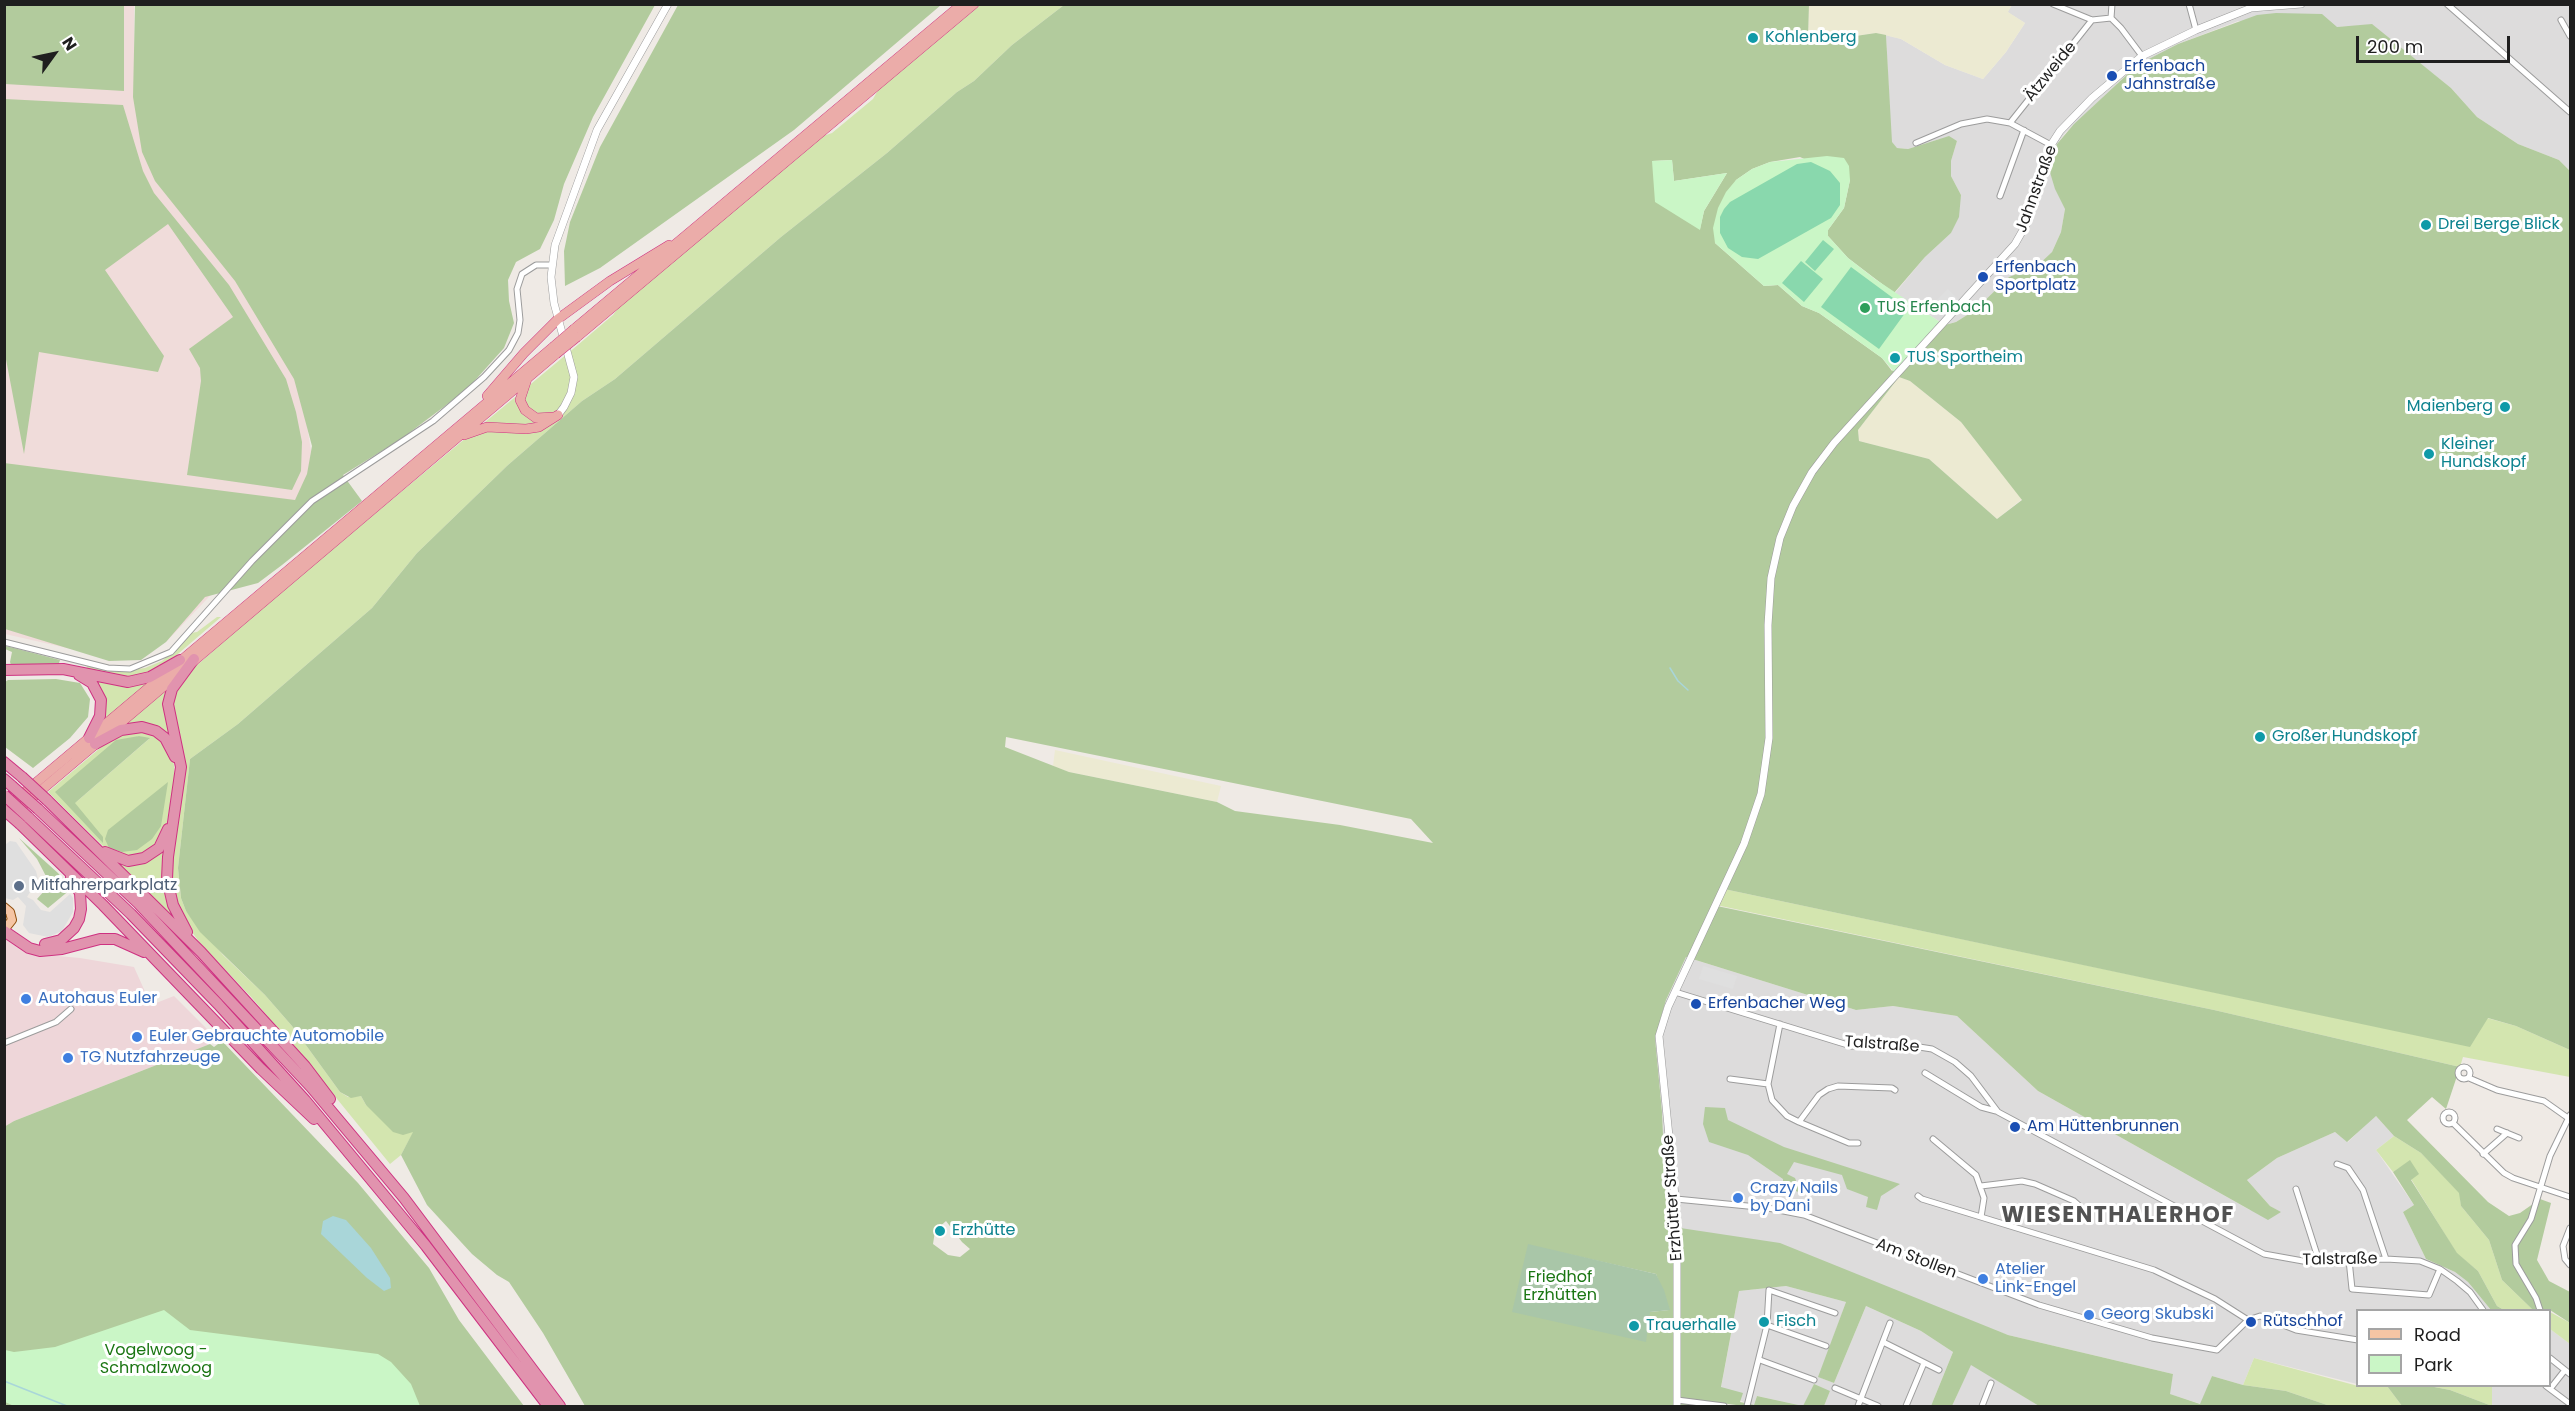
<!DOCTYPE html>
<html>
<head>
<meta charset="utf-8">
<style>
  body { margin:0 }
  #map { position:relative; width:2575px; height:1411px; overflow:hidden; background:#efeae5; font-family:Poppins,sans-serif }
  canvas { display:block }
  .frame { position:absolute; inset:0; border:6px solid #1f1f1f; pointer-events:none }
  .legend { position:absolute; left:2356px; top:1309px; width:195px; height:78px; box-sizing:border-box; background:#fff; border:2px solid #a5a5a5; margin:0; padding:8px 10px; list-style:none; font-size:18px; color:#1f1f1f }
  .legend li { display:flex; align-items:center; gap:12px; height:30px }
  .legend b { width:30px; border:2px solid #a5a5a5 }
  .north { position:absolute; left:24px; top:24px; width:60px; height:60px; -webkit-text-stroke:4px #fff; paint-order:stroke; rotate:57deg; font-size:16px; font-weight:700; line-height:24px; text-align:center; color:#1f1f1f }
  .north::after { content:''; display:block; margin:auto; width:21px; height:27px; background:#1f1f1f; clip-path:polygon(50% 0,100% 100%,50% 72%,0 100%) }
  .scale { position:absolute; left:2356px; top:36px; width:154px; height:27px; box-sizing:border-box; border:3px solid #1f1f1f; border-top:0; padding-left:8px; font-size:18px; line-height:21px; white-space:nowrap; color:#1f1f1f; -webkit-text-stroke:4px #fff; paint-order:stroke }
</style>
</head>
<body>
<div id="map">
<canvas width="2575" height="1411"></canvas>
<div class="frame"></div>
<ul class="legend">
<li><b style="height:8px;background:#f5c5a4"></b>Road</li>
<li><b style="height:16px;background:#caf6c6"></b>Park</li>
</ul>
<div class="north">N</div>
<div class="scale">200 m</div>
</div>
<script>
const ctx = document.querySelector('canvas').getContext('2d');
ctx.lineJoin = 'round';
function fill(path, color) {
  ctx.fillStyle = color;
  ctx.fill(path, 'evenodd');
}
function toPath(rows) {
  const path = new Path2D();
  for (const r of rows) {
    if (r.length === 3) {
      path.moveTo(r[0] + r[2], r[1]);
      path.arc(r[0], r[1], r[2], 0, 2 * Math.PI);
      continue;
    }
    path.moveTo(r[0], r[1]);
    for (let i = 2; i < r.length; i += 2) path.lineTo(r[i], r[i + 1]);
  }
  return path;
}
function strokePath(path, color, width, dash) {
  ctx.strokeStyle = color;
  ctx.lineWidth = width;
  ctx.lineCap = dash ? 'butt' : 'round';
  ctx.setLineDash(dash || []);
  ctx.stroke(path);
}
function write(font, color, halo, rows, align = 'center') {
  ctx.font = font + ' Poppins,sans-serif';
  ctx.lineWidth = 6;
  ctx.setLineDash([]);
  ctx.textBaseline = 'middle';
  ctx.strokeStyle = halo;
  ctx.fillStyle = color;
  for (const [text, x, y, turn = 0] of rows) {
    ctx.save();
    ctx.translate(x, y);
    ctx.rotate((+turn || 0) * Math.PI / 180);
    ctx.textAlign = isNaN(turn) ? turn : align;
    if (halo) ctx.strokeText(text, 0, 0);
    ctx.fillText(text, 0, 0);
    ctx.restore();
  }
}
fill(toPath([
  [2012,5,2568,5,2570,8,2570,171,2559,160,2518,144,2477,117,2451,88,2372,25,2337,27,2238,21,2178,44,2132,70,2066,132,2057,144,2065,209,2061,232,2052,252,2037,266,2009,277,1975,310,1956,322,1945,325,1895,293,1925,257,1951,233,1961,195,1951,176,1951,161,1957,141,1940,139,1908,149,1897,148,1891,142,1886,35,1901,39,1945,65,1983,79,2006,52,2025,23,2007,12],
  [1686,957,1856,1010,1893,1006,1957,1016,2038,1091,2250,1210,2280,1212,2270,1206,2247,1180,2277,1158,2335,1132,2348,1142,2375,1115,2394,1136,2376,1150,2414,1205,2403,1212,2426,1259,2455,1272,2468,1282,2491,1310,2358,1310,2357,1384,2254,1358,2243,1385,2212,1376,2201,1404,2169,1394,2173,1374,2008,1335,1667,1226,1662,1112,1655,1038,1666,1000],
  [1786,1286,1846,1302,1819,1377,1834,1383,1866,1306,1921,1331,1953,1352,1931,1406,1824,1406,1830,1391,1803,1406,1757,1396,1754,1405,1744,1406,1745,1403,1721,1388,1739,1291],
  [2550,1329,2570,1344,2570,1406,2492,1406,2492,1386,2550,1386],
  [1971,1364,2039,1406,1952,1406]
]), '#dddcdc');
fill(toPath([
  [4,936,35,954,80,958,134,967,151,1005,174,996,213,1035,213,1041,210,1044,14,1121,5,1127]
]), '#eed6d9');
fill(toPath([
  [5,5,134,5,134,96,308,402,304,406,311,451,307,481,283,519,167,641,111,658,5,634]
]), '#f0dcda');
fill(toPath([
  [1809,5,2012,5,2008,12,2025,23,2006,52,1983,79,1945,65,1901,39,1876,33,1842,38,1808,38],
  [1899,377,1910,381,1961,422,2022,499,1997,519,1929,459,1859,441,1858,430],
  [1055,750,1221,786,1217,802,1069,772,1053,766]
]), '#ecead2');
fill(toPath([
  [980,5,1064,5,1012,45,974,81,957,92,887,153,781,237,615,379,582,401,508,465,417,553,372,608,238,724,190,759,178,868,181,898,186,911,223,955,265,995,292,1026,340,1092,348,1097,361,1096,366,1105,414,1131,401,1155,390,1164,307,1062,252,998,200,943,181,917,170,878,183,781,171,714,174,691,187,674,271,600,579,344,613,315,620,305,823,136,832,133,873,99,878,90],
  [217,617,221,617,165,665,132,679,86,670,87,666,118,672,145,668,162,661,191,633,197,632],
  [94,679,153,679,99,725],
  [173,682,172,736,131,724,124,724],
  [128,731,146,732,160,738,173,757,175,776,166,828,158,844,142,854,125,857,105,848,48,792,106,743],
  [138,736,149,739,75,803],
  [165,846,180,925,117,863,130,864],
  [1724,889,2469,1046,2487,1018,2516,1026,2570,1050,2570,1077,2463,1057,2460,1067,2214,1010,1716,905],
  [2394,1136,2421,1153,2460,1193,2461,1206,2489,1240,2502,1280,2533,1310,2504,1310,2497,1306,2478,1271,2457,1254,2411,1179,2410,1161,2393,1172,2376,1150],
  [2550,1312,2570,1323,2570,1344,2550,1329],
  [2254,1358,2358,1386,2387,1386,2402,1406,2330,1406,2286,1391,2243,1385],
  [2429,1386,2492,1386,2492,1406,2450,1390]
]), '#d3e5af');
fill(toPath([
  [1809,4,1808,38,1842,38,1876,33,1886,35,1892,142,1897,148,1908,149,1949,136,1957,141,1951,161,1951,176,1961,195,1959,217,1951,233,1925,257,1894,293,1848,258,1828,236,1828,230,1844,208,1850,180,1800,157,1770,162,1752,169,1736,180,1715,243,1764,286,1778,285,1802,306,1819,313,1882,358,1892,371,1945,325,1956,322,1975,310,2009,277,2037,266,2052,252,2061,232,2065,209,2055,189,2049,169,2057,144,2074,124,2132,70,2145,61,2178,44,2257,15,2276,13,2322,14,2337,27,2372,24,2451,88,2477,117,2518,144,2559,160,2570,171,2570,1050,2516,1026,2488,1018,2470,1047,1724,889,1717,906,2214,1010,2460,1067,2446,1109,2432,1097,2407,1120,2488,1202,2509,1216,2520,1213,2540,1199,2551,1203,2537,1260,2549,1281,2570,1292,2570,1323,2550,1310,2533,1310,2502,1280,2489,1240,2461,1206,2459,1193,2421,1153,2394,1136,2376,1116,2347,1142,2335,1132,2277,1158,2247,1180,2270,1206,2281,1212,2268,1220,2038,1091,1957,1016,1893,1006,1856,1010,1686,957,1666,1000,1655,1038,1662,1112,1667,1226,1780,1243,2008,1335,2173,1374,2170,1394,2200,1404,2212,1376,2243,1385,2286,1391,2330,1406,2039,1406,1971,1365,1952,1406,1931,1406,1953,1352,1921,1331,1866,1306,1834,1383,1818,1377,1846,1302,1786,1286,1739,1291,1721,1387,1743,1393,1740,1402,1745,1403,1744,1406,1705,1401,1704,1406,585,1406,543,1333,509,1282,497,1275,472,1254,427,1205,401,1155,413,1132,403,1135,393,1132,366,1105,361,1096,351,1098,340,1092,292,1026,265,995,200,932,186,911,181,898,178,868,190,759,238,724,372,608,417,553,508,465,582,401,615,379,781,237,887,153,957,92,974,81,1012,45,1064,5],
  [1672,160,1674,181,1727,173,1704,211,1700,229,1652,161],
  [1899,377,1910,381,1961,422,2022,500,1997,519,1929,459,1859,441,1858,430],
  [1006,737,1411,819,1433,843,1340,825,1235,811,1217,802,1069,772,1005,747],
  [946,1221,962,1242,970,1249,960,1257,948,1255,933,1244,935,1231],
  [1528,1245,1656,1274,1669,1310,1650,1312],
  [4,5,124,5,124,91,5,84],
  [135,5,655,5,593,117,564,184,554,220,540,249,516,262,508,280,509,301,514,323,504,348,470,386,445,406,401,439,343,475,362,501,282,565,258,583,205,597,166,642,141,660,109,661,5,629,4,463,295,500,307,474,312,446,294,379,235,281,155,181,142,152,133,97],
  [678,5,941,5,794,130,600,268,565,286,564,251,570,222,600,147],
  [5,99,123,105,143,171,154,193,229,285,286,379,296,412,302,442,301,471,292,490,187,475,201,381,200,368,189,349,233,317,168,224,105,270,164,356,158,372,39,352,24,454,5,354],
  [6,646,60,660,58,666,11,665,10,662,12,652,5,649],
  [56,679,80,683,90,699,88,717,70,738,33,768,5,747,5,682,8,680],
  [139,736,150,738,75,803,103,837,103,843,55,792,116,740],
  [168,782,161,826,152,839,137,850,122,852,109,848,105,839,108,830],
  [19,838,58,873,71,889,48,908,37,899,45,890,48,880,37,859],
  [222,1041,358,1183,429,1268,459,1320,524,1406,5,1406,4,1127,14,1121,210,1044,214,1047],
  [1705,1107,1725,1108,1728,1120,1784,1147,1900,1184,1881,1196,1877,1210,1866,1207,1868,1197,1847,1189,1842,1175,1794,1162,1787,1174,1795,1178,1801,1193,1783,1186,1783,1179,1748,1155,1709,1142,1703,1124],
  [2410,1160,2419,1174,2411,1180,2457,1253,2478,1271,2497,1306,2504,1310,2491,1310,2468,1282,2455,1272,2426,1259,2403,1212,2414,1205,2393,1172],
  [1814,1384,1830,1391,1824,1406,1750,1406,1750,1404,1754,1405,1757,1396,1803,1406],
  [2387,1386,2429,1386,2450,1390,2492,1406,2402,1406]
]), '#b2cb9d');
fill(toPath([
  [1528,1244,1656,1274,1664,1290,1670,1310,1650,1312,1646,1342,1512,1312]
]), '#a9c6a8');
fill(toPath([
  [1827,156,1844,158,1849,166,1850,180,1844,208,1828,230,1828,236,1848,258,1875,279,1943,324,1896,374,1882,358,1819,313,1802,306,1778,285,1764,286,1715,243,1713,228,1718,208,1726,192,1736,180,1752,169,1770,162],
  [1672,160,1674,181,1727,173,1704,211,1700,230,1655,202,1652,161],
  [164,1310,190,1330,378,1354,391,1362,411,1384,420,1406,14,1406,5,1402,5,1350,14,1352,55,1347]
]), '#caf6c6');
fill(toPath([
  [1811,162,1830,171,1840,183,1840,205,1831,218,1758,259,1742,257,1728,248,1720,233,1720,217,1724,209,1730,202,1797,164],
  [1823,240,1834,249,1815,271,1805,262],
  [1801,261,1823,279,1804,302,1782,283],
  [1851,267,1908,309,1879,349,1821,307]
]), '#89d8ad');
fill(toPath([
  [1948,289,1959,300,1943,317,1931,306],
  [10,841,16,842,36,871,38,879,27,897,33,900,41,910,50,912,70,894,73,898,73,912,62,931,48,937,29,933,23,925,26,906,18,897,13,900,5,898,5,845],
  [1703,966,1737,976,1733,989,1699,979]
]), '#dfdfdf');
fill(toPath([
  [333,1216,346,1220,371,1248,390,1278,391,1288,384,1291,367,1278,321,1234,323,1221]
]), '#a9d6d9');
strokePath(toPath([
  [1670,668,1678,681,1688,690],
  [4,1381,67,1406]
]), '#a9d6d9', 1.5);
const minor = toPath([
  [2053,4,2092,20,2111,18],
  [2189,4,2196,30],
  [2447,4,2570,112],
  [2111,18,2121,28,2142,56],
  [2111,18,2112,4],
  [2561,20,2570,36],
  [2010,123,2092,20],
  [1916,143,1961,124,1987,119,2010,123,2051,145],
  [2000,196,2024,130],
  [4,642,108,668,130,669,171,652,252,561,312,501,433,421,484,377,509,350,518,333,520,320,517,289,522,274,536,265,552,265],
  [1675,992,1851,1046,1873,1047,1900,1044,1932,1049,1955,1062,1971,1076,1998,1112,2264,1254,2303,1261,2386,1259,2420,1261,2440,1269,2457,1281,2470,1292,2483,1310],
  [1780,1024,1768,1084,1772,1100,1787,1116,1799,1122,1819,1095,1828,1089,1838,1086,1892,1088,1895,1090],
  [4,1043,56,1022,71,1009],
  [2464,1073,6],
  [1925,1073,1981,1107,1996,1111],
  [2469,1078,2497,1090,2544,1101,2568,1118],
  [1730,1079,1768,1084],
  [2449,1118,6],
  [1799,1122,1849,1143,1858,1143],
  [2453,1123,2504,1173,2513,1178,2570,1197],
  [2497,1129,2519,1138],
  [1933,1139,1976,1175,1984,1198,1981,1217],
  [2483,1154,2507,1133],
  [2337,1164,2348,1168,2363,1190,2386,1259],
  [1981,1186,2022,1181,2035,1184,2074,1201,2083,1209],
  [2296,1189,2319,1261],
  [1918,1196,1922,1199,2154,1270,2215,1299,2248,1320],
  [1676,1199,1768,1208,1804,1215,2039,1305,2152,1338,2217,1350,2248,1320,2260,1316,2296,1330,2358,1340],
  [2570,1228,2563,1246,2565,1259,2570,1265],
  [2349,1260,2352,1289,2429,1295,2440,1269],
  [2540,1310,2536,1298,2516,1264,2515,1245,2531,1219,2550,1156,2570,1115],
  [1767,1325,1826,1346],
  [1883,1342,1939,1370],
  [2550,1358,2570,1374],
  [1760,1360,1814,1380],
  [2546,1386,2570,1404],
  [1835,1388,1878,1406],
  [2550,1389,2565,1370],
  [1677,1400,1724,1406],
  [1747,1406,1767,1325,1769,1290,1835,1313],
  [1858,1406,1890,1323],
  [1906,1406,1924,1363],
  [1982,1406,1991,1383]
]);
const tertiary = toPath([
  [558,415,564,407,571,393,574,377,554,303,551,277,555,245,597,130,668,4],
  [1677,1406,1677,1216,1659,1036,1668,1007,1744,844,1761,794,1769,738,1768,625,1771,578,1780,538,1793,506,1812,472,1834,443,2015,244,2027,223,2051,145,2060,131,2092,98,2142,56,2196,30,2251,8,2301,4]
]);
const primary = toPath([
  [4,907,10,912,12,920,4,930]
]);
const trunk = toPath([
  [574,329,962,4],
  [577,337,974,4],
  [527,379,520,400,525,410,536,418,553,417],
  [487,396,524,353,558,319,610,281,669,245],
  [464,435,487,427,526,429,539,427,558,415],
  [25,804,556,354],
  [7,807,553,347]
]);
const motorway = toPath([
  [4,670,63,669,128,682,150,677,180,660],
  [79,675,92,683,101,700,100,716,89,738],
  [95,744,121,730,142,727,156,731,165,738,175,757],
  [4,762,22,777],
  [4,779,12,786],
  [47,800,201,952,305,1066,330,1099],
  [38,809,138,903,311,1087,404,1198,560,1406],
  [28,817,131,914,218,1004,305,1100,426,1246,548,1406],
  [20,824,103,905,261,1069,314,1119],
  [105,852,128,861,144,858,159,848,168,829],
  [4,931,29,948,40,951,62,949,100,939,115,939,144,952],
  [187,932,173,905,167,879,168,857,181,767,168,704,172,689,194,659],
  [45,944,61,940,74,928,79,919,81,909,80,893,71,877]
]);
strokePath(minor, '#9c9c9c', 7);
strokePath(tertiary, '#9c9c9c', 8);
strokePath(primary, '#8f4d0b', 10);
strokePath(trunk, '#ce3181', 10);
strokePath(motorway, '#ce3181', 12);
strokePath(minor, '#fff', 5);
strokePath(tertiary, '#fff', 7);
strokePath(primary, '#f5c5a4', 8);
strokePath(trunk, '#ebaca9', 9);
strokePath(motorway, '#e193ae', 10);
const trunkBridge = toPath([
  [553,347,574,329],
  [556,354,577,337]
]);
const motorwayBridge = toPath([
  [22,777,47,800],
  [12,786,38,809],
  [4,795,28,817],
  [4,810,20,824]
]);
strokePath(trunkBridge, '#ce3181', 10, []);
strokePath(motorwayBridge, '#ce3181', 12, []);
strokePath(trunkBridge, '#ebaca9', 9);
strokePath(motorwayBridge, '#e193ae', 10);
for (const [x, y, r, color] of [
  [1753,38,6,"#0f9aa8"],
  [2112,76,6,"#1a4fb4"],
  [2426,225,6,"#0f9aa8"],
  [1983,277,6,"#1a4fb4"],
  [1865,308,6,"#2e9e5b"],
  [1895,358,6,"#0f9aa8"],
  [2505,407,6,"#0f9aa8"],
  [2429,454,6,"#0f9aa8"],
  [2260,737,6,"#0f9aa8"],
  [19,886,6,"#5c6f8a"],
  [26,999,6,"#3f7fe0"],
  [1696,1004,6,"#1a4fb4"],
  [137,1037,6,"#3f7fe0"],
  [68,1058,6,"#3f7fe0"],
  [2015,1127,6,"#1a4fb4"],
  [1738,1198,6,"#3f7fe0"],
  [940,1231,6,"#0f9aa8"],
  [1983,1279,6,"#3f7fe0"],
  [2089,1315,6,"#3f7fe0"],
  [1764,1322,6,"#0f9aa8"],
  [2251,1322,6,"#1a4fb4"],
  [1634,1326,6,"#0f9aa8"]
]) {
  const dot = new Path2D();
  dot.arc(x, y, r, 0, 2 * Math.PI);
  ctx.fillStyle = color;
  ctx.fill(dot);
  strokePath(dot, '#fff', 2);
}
write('16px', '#0d838f', '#fff', [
  ["Kohlenberg",1765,38],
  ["Drei Berge Blick",2438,225],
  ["TUS Sportheim",1907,358],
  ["Maienberg",2493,407,"right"],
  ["Kleiner",2441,445],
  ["Hundskopf",2441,463],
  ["Großer Hundskopf",2272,737],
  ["Erzhütte",952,1231],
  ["Fisch",1776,1322],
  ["Trauerhalle",1646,1326]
], 'left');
write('16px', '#164399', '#fff', [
  ["Erfenbach",2124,67],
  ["Jahnstraße",2124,85],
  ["Erfenbach",1995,268],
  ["Sportplatz",1995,286],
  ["Erfenbacher Weg",1708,1004],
  ["Am Hüttenbrunnen",2027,1127],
  ["Rütschhof",2263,1322]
], 'left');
write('16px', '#1f1f1f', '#fff', [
  ["Ätzweide",2051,72,-51],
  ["Jahnstraße",2037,189,-70],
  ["Talstraße",1882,1045,4],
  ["Erzhütter Straße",1673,1198,-94],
  ["Am Stollen",1916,1259,21],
  ["Talstraße",2340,1260,-1]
]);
write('16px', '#27864d', '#fff', [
  ["TUS Erfenbach",1877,308]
], 'left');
write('16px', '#4e5e75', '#fff', [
  ["Mitfahrerparkplatz",31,886]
], 'left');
write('16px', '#366cbe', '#fff', [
  ["Autohaus Euler",38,999],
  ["Euler Gebrauchte Automobile",149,1037],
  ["TG Nutzfahrzeuge",80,1058],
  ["Crazy Nails",1750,1189],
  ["by Dani",1750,1207],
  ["Atelier",1995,1270],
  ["Link-Engel",1995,1288],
  ["Georg Skubski",2101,1315]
], 'left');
write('16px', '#1b7613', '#fff', [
  ["Friedhof",1560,1278],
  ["Erzhütten",1560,1296],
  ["Vogelwoog -",156,1351],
  ["Schmalzwoog",156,1369]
]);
ctx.letterSpacing = '1.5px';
write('bold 22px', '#525252', '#fff', [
  ["WIESENTHALERHOF",2118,1216]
]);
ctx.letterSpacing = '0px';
</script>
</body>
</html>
